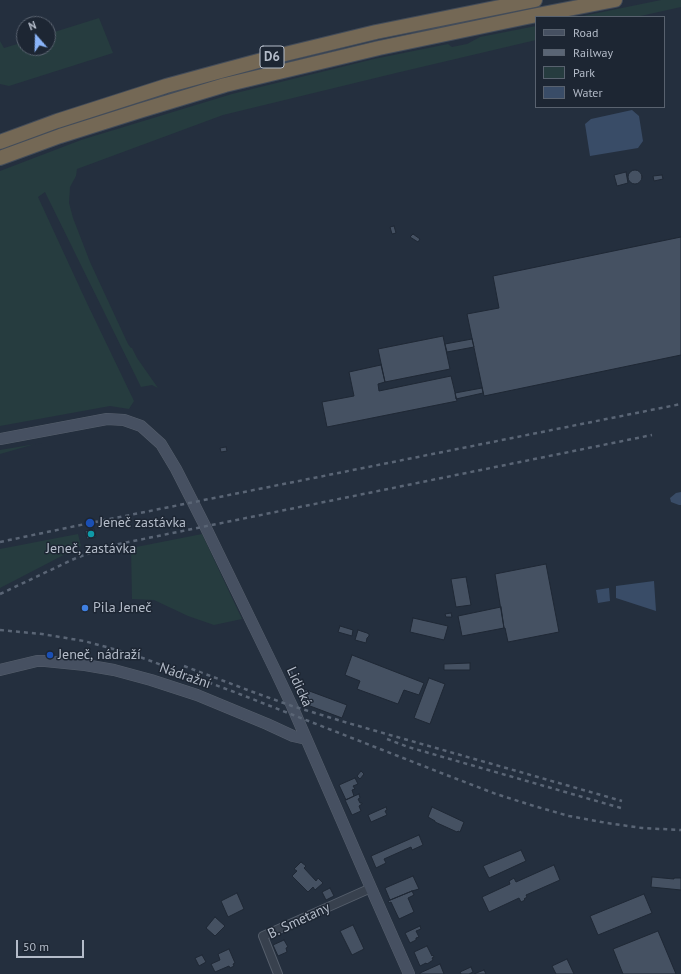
<!DOCTYPE html>
<html>
<head>
<meta charset="utf-8">
<style>
  body { margin:0 }
  #map { position:relative; width:681px; height:974px; overflow:hidden; background:#242f3e; font-family:"PT Sans",sans-serif }
  canvas { display:block }
  .legend { position:absolute; left:535px; top:16px; width:130px; height:92px; box-sizing:border-box; background:#1d2633; border:1px solid #59626f; margin:0; padding:5px 7px; list-style:none; font-size:12px; color:#b4bcc9 }
  .legend li { display:flex; align-items:center; gap:8px; height:20px }
  .legend b { width:20px; border:1px solid #59626f }
  .north { position:absolute; left:16px; top:16px; width:40px; height:40px; box-sizing:border-box; background:#1d2633; border:1px solid #59626f; border-radius:50%; rotate:340deg; font-size:11px; font-weight:700; line-height:16px; text-align:center; color:#b4bcc9 }
  .north::after { content:''; display:block; margin:auto; width:14px; height:18px; background:#8ab4f8; clip-path:polygon(50% 0,100% 100%,50% 72%,0 100%) }
  .scale { position:absolute; left:16px; top:940px; width:68px; height:18px; box-sizing:border-box; border:2px solid #b4bcc9; border-top:0; padding-left:5px; font-size:12px; line-height:14px; white-space:nowrap; color:#b4bcc9; -webkit-text-stroke:3px #1d2633; paint-order:stroke }
</style>
</head>
<body>
<div id="map">
<canvas width="681" height="974"></canvas>
<ul class="legend">
<li><b style="height:5px;background:#465061"></b>Road</li>
<li><b style="height:5px;background:#5a6575"></b>Railway</li>
<li><b style="height:11px;background:#263c3f"></b>Park</li>
<li><b style="height:11px;background:#394c67"></b>Water</li>
</ul>
<div class="north">N</div>
<div class="scale">50 m</div>
</div>
<script>
const ctx = document.querySelector('canvas').getContext('2d');
ctx.lineJoin = 'round';
function fill(path, color) {
  ctx.fillStyle = color;
  ctx.fill(path, 'evenodd');
}
function toPath(rows) {
  const path = new Path2D();
  for (const r of rows) {
    if (r.length === 3) {
      path.moveTo(r[0] + r[2], r[1]);
      path.arc(r[0], r[1], r[2], 0, 2 * Math.PI);
      continue;
    }
    path.moveTo(r[0], r[1]);
    for (let i = 2; i < r.length; i += 2) path.lineTo(r[i], r[i + 1]);
  }
  return path;
}
function strokePath(path, color, width, dash) {
  ctx.strokeStyle = color;
  ctx.lineWidth = width;
  ctx.lineCap = dash ? 'butt' : 'round';
  ctx.setLineDash(dash || []);
  ctx.stroke(path);
}
function write(font, color, halo, rows, align = 'center') {
  ctx.font = font + ' "PT Sans",sans-serif';
  ctx.lineWidth = 3;
  ctx.setLineDash([]);
  ctx.textBaseline = 'middle';
  ctx.strokeStyle = halo;
  ctx.fillStyle = color;
  for (const [text, x, y, turn = 0] of rows) {
    ctx.save();
    ctx.translate(x, y);
    ctx.rotate((+turn || 0) * Math.PI / 180);
    ctx.textAlign = isNaN(turn) ? turn : align;
    if (halo) ctx.strokeText(text, 0, 0);
    ctx.fillText(text, 0, 0);
    ctx.restore();
  }
}
fill(toPath([
  [661,0,681,0,681,7,636,17,578,17],
  [99,18,113,53,9,86,0,84,0,41,4,48,24,42,24,48,48,48,48,34],
  [536,26,536,40,396,73,223,115,77,169,76,176,70,187,69,203,73,218,90,262,128,344,131,348,132,348,137,358,158,388,152,385,141,387,45,192,38,197,85,299,134,401,129,409,110,406,0,426,0,171,81,140,232,94,374,59,448,44,452,47,467,44,480,37],
  [42,443,35,444,0,454,0,450],
  [78,534,81,546,0,588,0,549],
  [202,534,242,619,214,625,188,616,154,600,132,599,131,548]
]), '#263c3f');
fill(toPath([
  [632,110,639,116,643,141,638,148,590,156,585,124,591,119],
  [681,492,681,505,679,505,671,502,670,498,676,493],
  [654,581,656,611,616,598,616,586],
  [609,588,610,601,598,603,596,590]
]), '#394c67');
const building = toPath([
  [635,177,7],
  [626,172,628,183,617,186,614,175,626,172],
  [662,175,663,179,654,181,653,176,662,175],
  [394,226,396,233,392,234,390,227,394,226],
  [413,234,420,239,418,242,410,237,413,234],
  [681,237,681,355,484,396,467,314,499,308,493,276,681,237],
  [443,336,450,369,385,382,378,349,443,336],
  [472,339,474,347,447,352,445,344,472,339],
  [381,365,385,382,378,384,379,391,451,376,457,401,327,427,322,402,354,396,349,372,381,365],
  [482,388,483,393,456,399,455,393,482,388],
  [226,447,227,451,221,452,220,448,226,447],
  [94,529,96,537,87,539,85,531,94,529],
  [546,564,559,632,508,642,505,628,504,628,495,574,546,564],
  [466,577,471,605,456,607,451,579,466,577],
  [501,607,504,628,462,636,458,616,501,607],
  [451,613,452,617,446,617,445,614,451,613],
  [413,618,448,626,444,640,410,632,413,618],
  [340,626,353,630,352,636,338,632,340,626],
  [358,630,367,633,369,634,369,636,367,638,366,643,355,640,358,630],
  [352,655,424,683,419,695,404,690,398,704,357,689,360,681,345,675,352,655],
  [470,663,470,670,444,670,444,664,470,663],
  [292,669,297,681,294,682,289,670,292,669],
  [429,678,445,684,430,724,414,718,429,678],
  [304,689,347,705,342,718,302,703,298,692,304,689],
  [361,771,364,774,360,779,357,776,361,771],
  [355,778,358,784,353,786,355,789,352,790,354,796,346,800,339,785,355,778],
  [359,794,360,798,358,799,360,803,362,803,362,804,359,806,361,811,352,815,345,800,359,794],
  [386,807,387,810,385,811,387,815,371,822,368,815,386,807],
  [432,807,464,822,460,832,458,831,457,832,435,822,435,821,428,817,432,807],
  [419,835,423,845,412,850,411,847,384,859,386,863,376,868,371,856,419,835],
  [521,850,526,861,489,878,483,866,521,850],
  [301,862,306,866,304,868,316,881,318,878,323,883,315,890,313,887,308,892,292,876,297,871,294,869,301,862],
  [554,865,560,880,526,895,527,897,524,899,525,900,521,902,519,898,489,912,482,897,510,884,509,881,514,878,516,882,554,865],
  [413,876,419,889,412,891,390,900,385,888,413,876],
  [652,877,674,879,674,878,681,878,681,890,651,887,652,877],
  [330,888,334,896,326,900,322,892,330,888],
  [412,891,414,895,408,898,414,912,399,919,391,902,389,903,388,901,412,891],
  [237,893,244,909,228,917,221,901,237,893],
  [644,894,652,913,598,935,590,916,644,894],
  [215,917,225,926,215,936,206,928,215,917],
  [353,925,364,949,352,955,340,931,353,925],
  [420,926,421,929,416,931,419,937,416,938,416,940,410,943,405,933,420,926],
  [658,931,676,974,623,974,613,949,658,931],
  [284,940,288,947,286,948,287,952,278,956,273,945,284,940],
  [427,946,432,956,433,955,434,957,432,958,433,960,427,964,426,963,420,966,414,952,427,946],
  [229,949,235,963,233,964,234,966,230,968,229,966,215,972,211,964,220,960,218,954,229,949],
  [202,955,206,962,199,966,195,958,202,955],
  [567,959,574,974,556,974,552,966,567,959],
  [440,964,444,974,420,974,420,973,440,964],
  [471,967,473,972,469,974,461,974,460,972,471,967],
  [484,970,486,974,474,974,484,970]
]);
fill(building, '#455162');
strokePath(building, '#1f2835', 1);
const street = toPath([
  [278,974,263,936,371,888]
]);
const secondary = toPath([
  [0,439,107,419,124,420,141,426,161,444,176,469,205,526,276,672,292,706,371,888,409,974],
  [0,670,37,661,45,661,85,665,114,670,151,680,197,695,267,724,293,736,306,739]
]);
const highway = toPath([
  [0,142,57,121,166,86,221,71,277,56,376,32,535,0],
  [0,158,60,136,139,111,225,85,379,48,527,17,615,0]
]);
strokePath(street, '#565f6c', 10);
strokePath(secondary, '#565f6c', 12);
strokePath(highway, '#434c59', 16);
strokePath(street, '#38414e', 8);
strokePath(secondary, '#465061', 11);
strokePath(highway, '#746855', 14);
strokePath(toPath([
  [0,542,90,523,681,404],
  [0,594,76,558,114,545,652,435],
  [0,630,42,634,84,641,110,648,140,657,237,693,449,776,496,794,534,806,569,816,607,823,642,828,681,830],
  [184,666,253,692,292,706,348,723,622,801],
  [387,739,408,747,621,808]
]), '#5a6575', 2.5, [4, 4]);
for (const [x, y, r, color] of [
  [90,523,5,"#1a4fb4"],
  [91,534,4,"#0f9aa8"],
  [85,608,4,"#3f7fe0"],
  [50,655,4,"#1a4fb4"]
]) {
  const dot = new Path2D();
  dot.arc(x, y, r, 0, 2 * Math.PI);
  ctx.fillStyle = color;
  ctx.fill(dot);
  strokePath(dot, '#1d2633', 1.5);
}
for (const [x, y, w] of [
  [272,57,24]
]) {
  const box = new Path2D();
  box.roundRect(x - w / 2, y - 11, w, 22, 3);
  ctx.fillStyle = '#1d2633';
  ctx.fill(box);
  strokePath(box, '#b4bcc9', 1);
}
write('bold 13px', '#b4bcc9', null, [
  ["D6",272,57]
]);
write('14px', '#b4bcc9', '#1d2633', [
  ["Jeneč zastávka",99,523],
  ["Jeneč, zastávka",91,549,"center"],
  ["Pila Jeneč",93,608],
  ["Jeneč, nádraží",58,655]
], 'left');
write('14px', '#b4bcc9', '#1d2633', [
  ["Nádražní",185,676,19],
  ["Lidická",299,687,65],
  ["B. Smetany",299,921,-25]
]);
</script>
</body>
</html>
